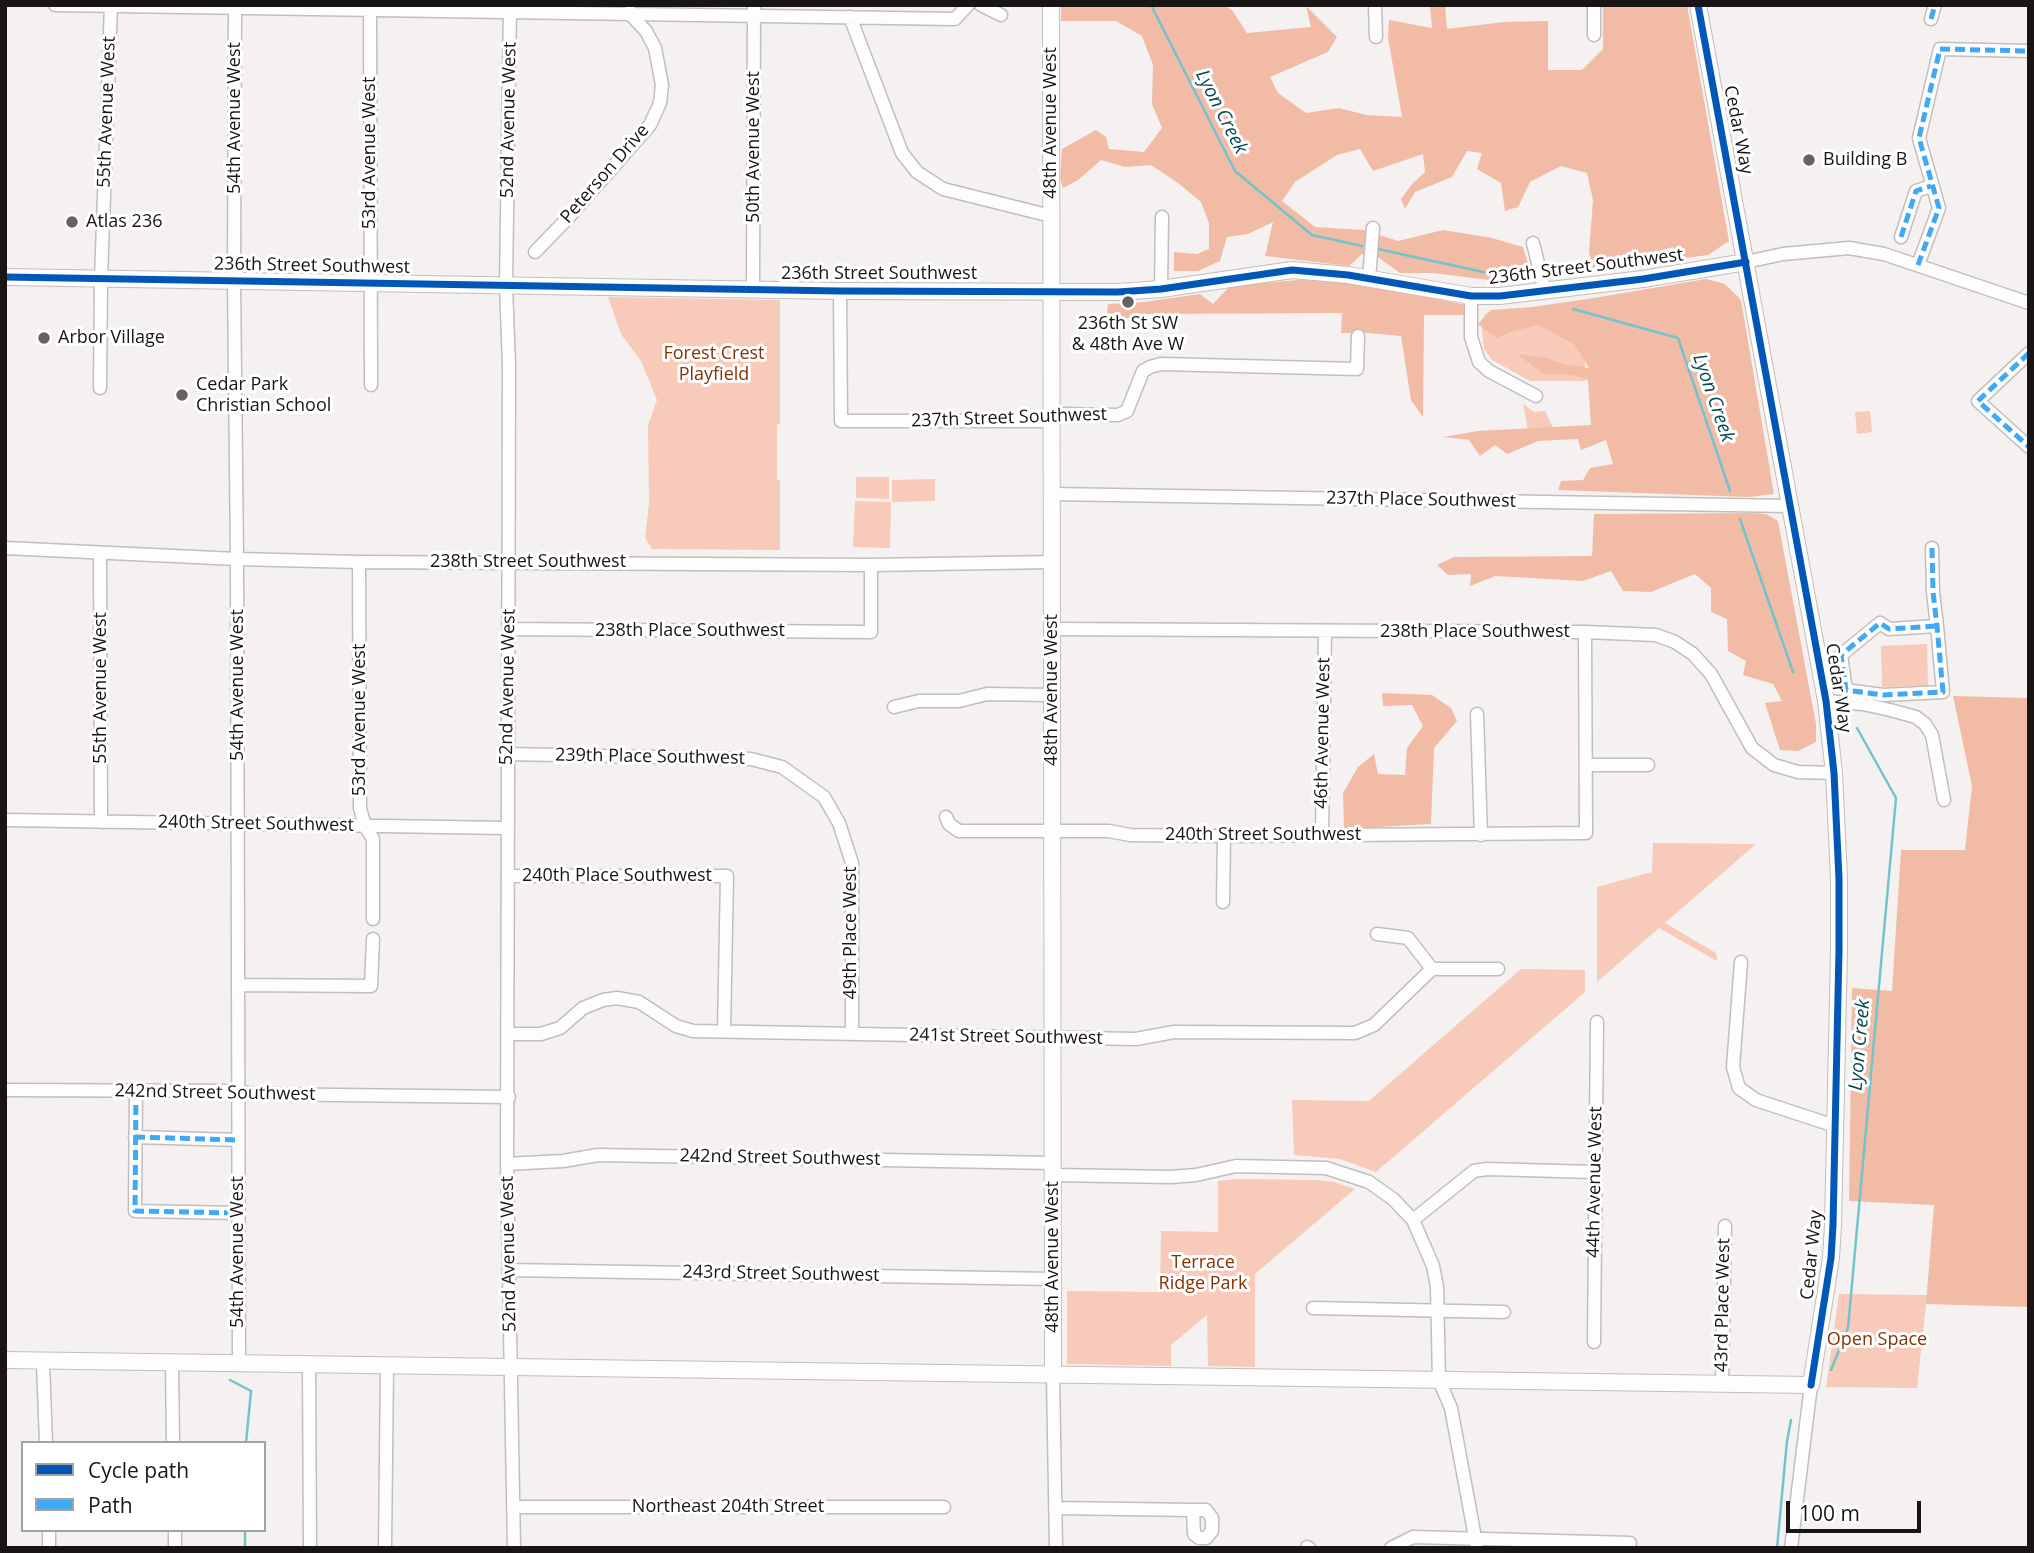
<!DOCTYPE html>
<html>
<head>
<meta charset="utf-8">
<style>
  body { margin:0 }
  #map { position:relative; width:2034px; height:1553px; overflow:hidden; background:#f5f1f0; font-family:"Open Sans",sans-serif }
  canvas { display:block }
  .frame { position:absolute; inset:0; border:7px solid #181514; pointer-events:none }
  .legend { position:absolute; left:21px; top:1441px; width:245px; height:91px; box-sizing:border-box; background:#fff; border:2px solid #a3a1a1; margin:0; padding:9px 12px; list-style:none; font-size:21px; color:#181514 }
  .legend li { display:flex; align-items:center; gap:14px; height:35px }
  .legend b { width:35px; border:2px solid #a3a1a1 }
  .scale { position:absolute; left:1786px; top:1501px; width:135px; height:32px; box-sizing:border-box; border:4px solid #181514; border-top:0; padding-left:9px; font-size:21px; line-height:24px; white-space:nowrap; color:#181514; -webkit-text-stroke:5px #fff; paint-order:stroke }
</style>
</head>
<body>
<div id="map">
<canvas width="2034" height="1553"></canvas>
<div class="frame"></div>
<ul class="legend">
<li><b style="height:9px;background:#0057b8"></b>Cycle path</li>
<li><b style="height:9px;background:#3fa9f5"></b>Path</li>
</ul>
<div class="scale">100 m</div>
</div>
<script>
const ctx = document.querySelector('canvas').getContext('2d');
ctx.lineJoin = 'round';
function fill(path, color) {
  ctx.fillStyle = color;
  ctx.fill(path, 'evenodd');
}
function toPath(rows) {
  const path = new Path2D();
  for (const r of rows) {
    path.moveTo(r[0], r[1]);
    for (let i = 2; i < r.length; i += 2) path.lineTo(r[i], r[i + 1]);
  }
  return path;
}
function strokePath(path, color, width, dash) {
  ctx.strokeStyle = color;
  ctx.lineWidth = width;
  ctx.lineCap = dash ? 'butt' : 'round';
  ctx.setLineDash(dash || []);
  ctx.stroke(path);
}
function write(font, color, halo, rows, align = 'center') {
  ctx.font = font + ' "Open Sans",sans-serif';
  ctx.lineWidth = 6;
  ctx.setLineDash([]);
  ctx.textBaseline = 'middle';
  ctx.strokeStyle = halo;
  ctx.fillStyle = color;
  for (const [text, x, y, turn = 0] of rows) {
    ctx.save();
    ctx.translate(x, y);
    ctx.rotate((+turn || 0) * Math.PI / 180);
    ctx.textAlign = isNaN(turn) ? turn : align;
    if (halo) ctx.strokeText(text, 0, 0);
    ctx.fillText(text, 0, 0);
    ctx.restore();
  }
}
fill(toPath([
  [608,297,780,300,780,424,777,424,777,480,780,480,780,550,652,549,645,538,649,503,648,425,657,400,641,361,621,334],
  [1585,302,1585,381,1530,381,1492,360,1484,349,1481,322,1486,313],
  [1523,404,1534,412,1545,411,1553,428,1529,435],
  [1870,411,1872,432,1857,434,1855,412],
  [856,477,889,477,889,499,856,498],
  [935,479,935,501,892,502,892,480],
  [855,501,891,502,890,548,853,547],
  [1927,644,1928,686,1882,687,1881,646],
  [1653,843,1756,844,1665,923,1716,953,1717,961,1659,928,1597,982,1597,887,1652,872],
  [1521,969,1585,970,1585,992,1376,1172,1340,1159,1294,1155,1292,1100,1369,1101],
  [1236,1179,1316,1180,1334,1182,1355,1189,1255,1274,1255,1367,1208,1366,1207,1315,1171,1345,1171,1366,1067,1364,1067,1291,1160,1292,1161,1231,1218,1232,1218,1181],
  [1839,1294,1927,1295,1917,1388,1826,1387]
]), '#f7caba');
fill(toPath([
  [1061,5,1223,5,1232,10,1247,33,1311,27,1306,6,1337,37,1328,52,1270,77,1278,93,1306,113,1339,108,1366,115,1402,117,1388,38,1389,20,1432,28,1430,5,1445,5,1447,29,1504,22,1548,21,1548,70,1582,70,1603,49,1603,5,1687,5,1729,241,1708,255,1677,259,1673,247,1593,269,1589,252,1593,200,1587,173,1561,166,1530,182,1518,207,1505,211,1501,183,1477,169,1482,153,1467,151,1452,177,1415,192,1405,209,1401,199,1412,184,1425,172,1423,154,1373,171,1360,149,1337,155,1295,182,1282,201,1315,227,1364,230,1398,241,1443,230,1492,238,1523,247,1533,279,1505,282,1433,273,1400,273,1375,255,1362,254,1349,266,1265,256,1273,222,1248,234,1227,237,1220,261,1198,271,1174,271,1174,252,1197,254,1209,249,1209,223,1201,202,1178,183,1151,165,1125,167,1101,160,1078,180,1063,188,1060,178,1062,149,1096,130,1106,137,1109,149,1144,152,1162,128,1152,104,1153,65,1142,36,1116,21,1061,21],
  [1706,279,1725,284,1741,300,1774,494,1748,497,1558,490,1561,481,1583,480,1590,468,1613,464,1606,440,1581,450,1578,439,1538,441,1507,454,1495,445,1480,456,1469,440,1443,437,1478,431,1591,425,1588,380,1573,375,1544,374,1517,354,1546,358,1567,365,1589,368,1574,344,1539,325,1513,331,1497,338,1478,324,1491,310,1532,307,1594,298],
  [1298,280,1349,282,1467,305,1465,315,1424,315,1423,417,1411,400,1401,336,1369,333,1341,333,1342,313,1144,314,1112,322,1107,314,1108,304,1144,302,1200,294,1213,304,1230,286],
  [1594,514,1753,513,1766,514,1778,521,1816,724,1816,742,1798,751,1780,750,1765,703,1782,701,1773,684,1743,675,1746,661,1728,651,1727,619,1711,612,1711,588,1695,574,1651,592,1623,591,1611,571,1583,581,1495,576,1470,586,1471,574,1448,575,1437,565,1454,557,1592,556],
  [1382,693,1432,695,1451,708,1457,721,1434,748,1431,824,1344,829,1343,793,1358,767,1374,754,1378,774,1405,775,1407,748,1423,726,1412,705,1383,706],
  [1953,696,2029,698,2029,1307,1926,1304,1934,1205,1849,1201,1852,988,1892,991,1901,850,1965,850,1972,786]
]), '#f2bba5');
strokePath(toPath([
  [1151,5,1235,171,1312,235,1362,246],
  [1378,249,1515,279],
  [1573,309,1678,338,1730,491],
  [1740,519,1793,672],
  [1831,1370,1848,1328,1896,798,1857,728],
  [230,1380,251,1391,246,1443],
  [245,1530,245,1548],
  [1777,1548,1787,1441,1791,1420]
]), '#72c4cc', 2.5);
const minor = toPath([
  [55,5,955,19,968,5],
  [235,5,234,281,237,559,239,1364],
  [370,5,371,385],
  [510,5,506,285,509,366,507,1164,514,1548],
  [981,5,1001,15],
  [1375,5,1376,37],
  [1594,5,1594,35],
  [850,17,902,153,917,172,943,189,1051,216],
  [1931,19,1935,5],
  [1901,237,1916,191,1931,186],
  [1533,243,1545,292],
  [535,252,566,220,650,125,660,103,662,85,655,48,646,31,630,14,630,11],
  [1746,262,1783,254,1849,248,1884,254,2029,303],
  [1918,265,1939,208,1919,138,1940,49,2029,51],
  [1369,279,1373,228],
  [753,289,754,5],
  [1161,289,1162,217],
  [840,291,841,421,1051,421,1061,414,1118,415,1127,411,1143,371,1150,367,1161,364,1357,369,1358,336],
  [1471,296,1471,337,1479,362,1489,371,1536,396],
  [2029,353,1978,401,2029,447],
  [100,388,101,278,111,5],
  [1052,494,1790,506],
  [5,548,237,559,359,562,871,565,1052,562],
  [1932,548,1933,592,1937,626,1943,692,1883,695,1846,690,1841,655,1880,623,1889,629,1937,626],
  [100,553,101,822],
  [359,562,360,808,365,826,373,839,373,919],
  [509,629,871,632,871,565],
  [1052,629,1585,632,1656,635,1675,642,1693,654,1711,674,1752,748,1774,765,1798,772,1834,773],
  [1826,701,1863,704,1890,710,1916,717,1925,724,1932,735,1944,800],
  [894,707,919,701,959,701,987,694,1052,695],
  [1477,714,1481,835],
  [508,754,751,759,782,767,824,797,839,823,852,863,852,1033],
  [1586,765,1648,765],
  [946,817,949,824,959,831,1109,831,1130,835,1224,836,1586,833,1585,632],
  [5,820,507,828],
  [1322,835,1325,632],
  [508,876,727,876,724,1031],
  [1223,902,1224,836],
  [1377,934,1408,938,1432,969],
  [1741,962,1733,1067,1739,1088,1756,1100,1835,1126],
  [238,985,371,986,373,939],
  [508,1034,541,1034,560,1028,583,1008,603,1000,617,998,639,1002,676,1026,693,1031,1136,1039,1174,1032,1355,1033,1374,1025,1432,969,1498,969],
  [5,1090,239,1091,253,1094,509,1097],
  [136,1090,135,1211,237,1213],
  [135,1137,238,1140],
  [507,1164,563,1161,598,1155,1053,1163],
  [1054,1175,1171,1177,1196,1175,1236,1166,1326,1168,1369,1182,1393,1199,1413,1220,1433,1266,1437,1287,1439,1380,1451,1408,1477,1548],
  [1413,1220,1474,1171,1487,1169,1594,1172],
  [509,1270,1053,1279],
  [1313,1308,1504,1312],
  [1594,1342,1597,1022],
  [43,1363,46,1443],
  [172,1364,173,1443],
  [309,1366,310,1548],
  [1053,1375,1056,1548],
  [1722,1383,1725,1226],
  [513,1507,944,1507],
  [1055,1508,1193,1510,1206,1510,1212,1518,1212,1531,1206,1538,1199,1538,1194,1534,1193,1510],
  [49,1530,49,1548],
  [175,1530,175,1548],
  [1307,1547,1309,1548],
  [385,1548,387,1367],
  [1391,1548,1413,1537,1630,1543],
  [1791,1548,1811,1385]
]);
const major = toPath([
  [1051,5,1053,1375],
  [5,277,840,291,1118,292,1161,289,1292,270,1348,275,1471,296,1500,296,1643,279,1746,262],
  [5,1360,1811,1385,1831,1258,1833,1225,1839,950,1839,879,1834,773,1826,701,1698,5]
]);
strokePath(minor, '#c1bebd', 15);
strokePath(major, '#c1bebd', 18);
strokePath(minor, '#fefdfd', 12);
strokePath(major, '#fefdfd', 16);
strokePath(toPath([
  [1931,19,1935,5],
  [1901,237,1916,191,1931,186],
  [1918,265,1939,208,1919,138,1940,49,2029,51],
  [2029,353,1978,401,2029,447],
  [1932,548,1933,592,1937,626,1943,692,1883,695,1846,690,1841,655,1880,623,1889,629,1937,626],
  [136,1090,135,1211,237,1213],
  [135,1137,238,1140]
]), '#3fa9f5', 5, [10, 5]);
strokePath(toPath([
  [1698,5,1826,701,1834,773,1839,879,1839,950,1833,1225,1831,1258,1811,1385],
  [5,277,840,291,1118,292,1161,289,1292,270,1348,275,1471,296,1500,296,1643,279,1746,262]
]), '#0057b8', 7);
for (const [x, y, r, color] of [
  [1809,160,7,"#656261"],
  [72,222,7,"#656261"],
  [1128,302,7,"#656261"],
  [44,338,7,"#656261"],
  [182,395,7,"#656261"]
]) {
  const dot = new Path2D();
  dot.arc(x, y, r, 0, 2 * Math.PI);
  ctx.fillStyle = color;
  ctx.fill(dot);
  strokePath(dot, '#fff', 2.5);
}
write('18px', '#181514', '#fff', [
  ["55th Avenue West",107,112,-88],
  ["54th Avenue West",235,118,-90],
  ["52nd Avenue West",509,120,-89],
  ["48th Avenue West",1051,123,-90],
  ["Cedar Way",1738,130,79],
  ["50th Avenue West",754,147,-90],
  ["53rd Avenue West",370,153,-90],
  ["Peterson Drive",605,174,-49],
  ["236th Street Southwest",312,266,1],
  ["236th Street Southwest",1586,267,-7],
  ["236th Street Southwest",879,274],
  ["237th Street Southwest",1009,418,-2],
  ["237th Place Southwest",1421,500,1],
  ["238th Street Southwest",528,562],
  ["238th Place Southwest",690,631],
  ["238th Place Southwest",1475,632],
  ["54th Avenue West",238,685,-90],
  ["52nd Avenue West",508,687,-89],
  ["55th Avenue West",101,688,-90],
  ["Cedar Way",1838,688,81],
  ["48th Avenue West",1052,690,-90],
  ["53rd Avenue West",360,720,-90],
  ["46th Avenue West",1323,733,-89],
  ["239th Place Southwest",650,757,1],
  ["240th Street Southwest",256,824,1],
  ["240th Street Southwest",1263,835],
  ["240th Place Southwest",617,876],
  ["49th Place West",851,933,-90],
  ["241st Street Southwest",1006,1037,1],
  ["242nd Street Southwest",215,1093,1],
  ["242nd Street Southwest",780,1158,1],
  ["44th Avenue West",1595,1182,-89],
  ["54th Avenue West",238,1252,-90],
  ["52nd Avenue West",509,1254,-91],
  ["Cedar Way",1812,1255,-84],
  ["48th Avenue West",1053,1257,-90],
  ["243rd Street Southwest",781,1274,1],
  ["43rd Place West",1723,1305,-89],
  ["Northeast 204th Street",728,1507]
]);
write('18px', '#181514', '#fff', [
  ["Building B",1823,160],
  ["Atlas 236",86,222],
  ["236th St SW",1128,324,"center"],
  ["& 48th Ave W",1128,345,"center"],
  ["Arbor Village",58,338],
  ["Cedar Park",196,385],
  ["Christian School",196,406]
], 'left');
write('18px', '#873103', '#fff', [
  ["Forest Crest",714,354],
  ["Playfield",714,375],
  ["Terrace",1203,1263],
  ["Ridge Park",1203,1284],
  ["Open Space",1877,1340]
]);
write('italic 19px', '#014a51', '#fff', [
  ["Lyon Creek",1221,112,63],
  ["Lyon Creek",1713,398,71],
  ["Lyon Creek",1860,1045,-85]
]);
</script>
</body>
</html>
